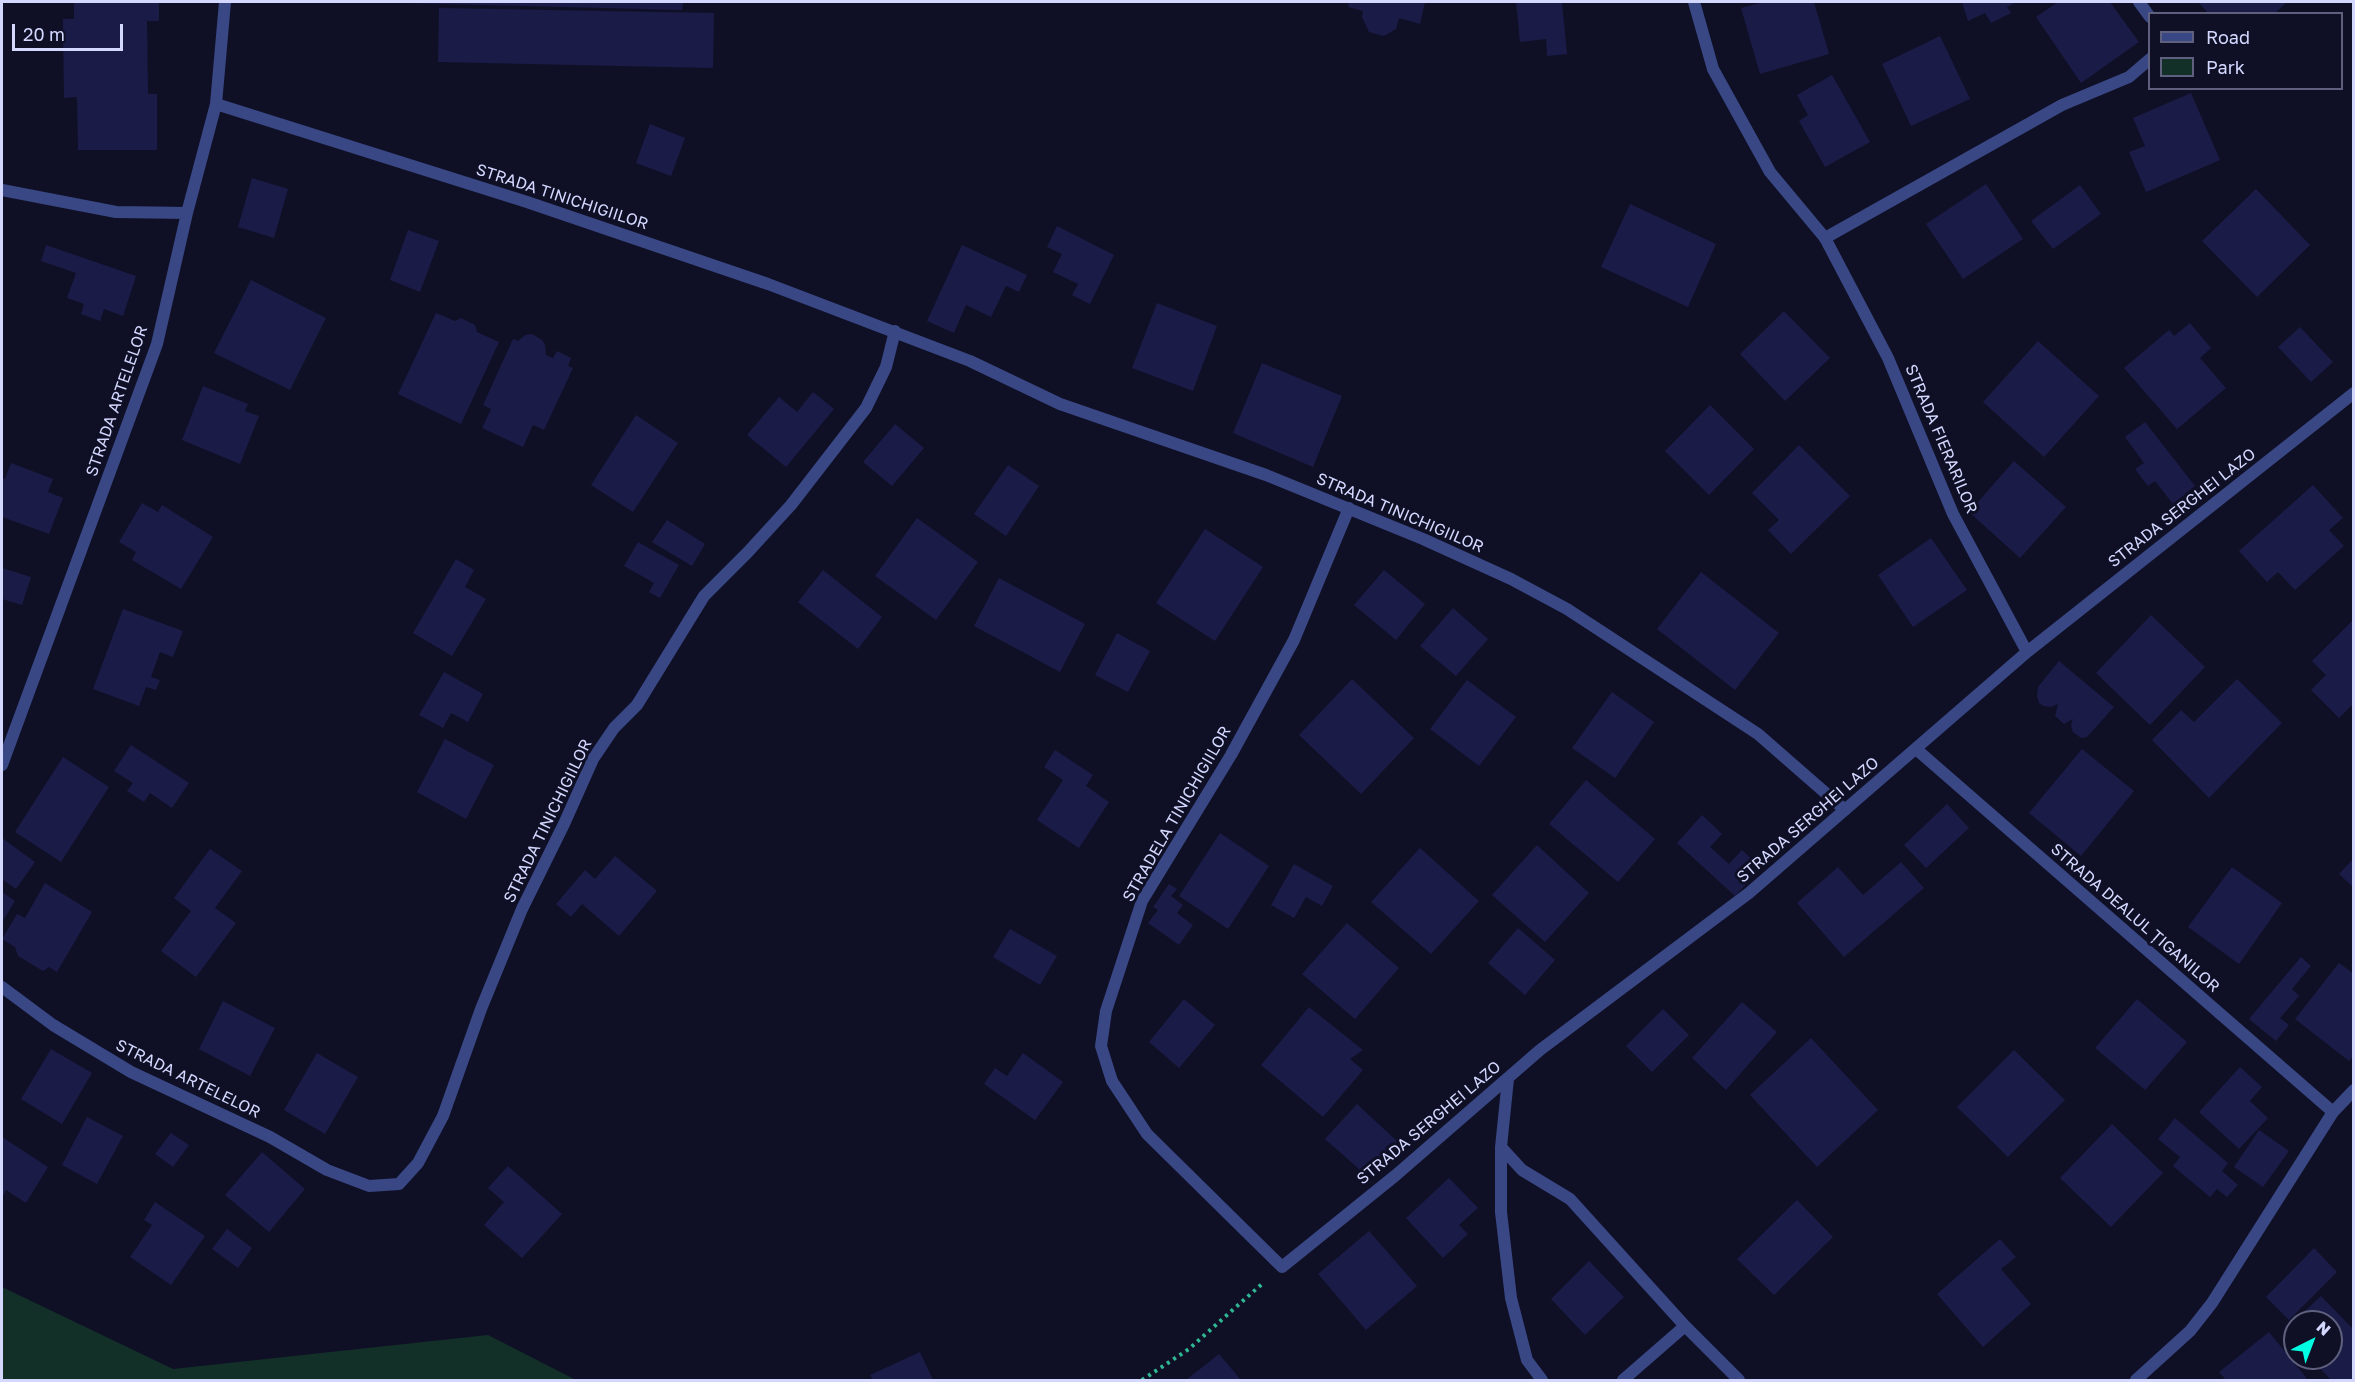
<!DOCTYPE html>
<html>
<head>
<meta charset="utf-8">
<style>
  body { margin:0 }
  #map { position:relative; width:2355px; height:1382px; overflow:hidden; background:#0f1026; font-family:"Golos Text",sans-serif }
  canvas { display:block }
  .frame { position:absolute; inset:0; border:3px solid #d4d8ff; pointer-events:none }
  .legend { position:absolute; left:2148px; top:12px; width:195px; height:78px; box-sizing:border-box; background:#0f1026; border:2px solid #5e607d; margin:0; padding:8px 10px; list-style:none; font-size:18px; color:#d4d8ff }
  .legend li { display:flex; align-items:center; gap:12px; height:30px }
  .legend b { width:30px; border:2px solid #5e607d }
  .north { position:absolute; left:2283px; top:1310px; width:60px; height:60px; box-sizing:border-box; background:#0f1026; border:2px solid #5e607d; border-radius:50%; rotate:42deg; font-size:16px; font-weight:700; line-height:24px; text-align:center; color:#d4d8ff }
  .north::after { content:''; display:block; margin:auto; width:21px; height:27px; background:#00ffe2; clip-path:polygon(50% 0,100% 100%,50% 72%,0 100%) }
  .scale { position:absolute; left:12px; top:24px; width:111px; height:27px; box-sizing:border-box; border:3px solid #d4d8ff; border-top:0; padding-left:8px; font-size:18px; line-height:21px; white-space:nowrap; color:#d4d8ff; -webkit-text-stroke:4px #0f1026; paint-order:stroke }
</style>
</head>
<body>
<div id="map">
<canvas width="2355" height="1382"></canvas>
<div class="frame"></div>
<ul class="legend">
<li><b style="height:8px;background:#3a4785"></b>Road</li>
<li><b style="height:16px;background:#123028"></b>Park</li>
</ul>
<div class="north">N</div>
<div class="scale">20 m</div>
</div>
<script>
const ctx = document.querySelector('canvas').getContext('2d');
ctx.lineJoin = 'round';
function fill(path, color) {
  ctx.fillStyle = color;
  ctx.fill(path, 'evenodd');
}
function toPath(rows) {
  const path = new Path2D();
  for (const r of rows) {
    path.moveTo(r[0], r[1]);
    for (let i = 2; i < r.length; i += 2) path.lineTo(r[i], r[i + 1]);
  }
  return path;
}
function strokePath(path, color, width, dash) {
  ctx.strokeStyle = color;
  ctx.lineWidth = width;
  ctx.lineCap = dash ? 'butt' : 'round';
  ctx.setLineDash(dash || []);
  ctx.stroke(path);
}
function write(font, color, halo, rows, align = 'center') {
  ctx.font = font + ' "Golos Text",sans-serif';
  ctx.lineWidth = 6;
  ctx.setLineDash([]);
  ctx.textBaseline = 'middle';
  ctx.strokeStyle = halo;
  ctx.fillStyle = color;
  for (const [text, x, y, turn = 0] of rows) {
    ctx.save();
    ctx.translate(x, y);
    ctx.rotate((+turn || 0) * Math.PI / 180);
    ctx.textAlign = isNaN(turn) ? turn : align;
    if (halo) ctx.strokeText(text, 0, 0);
    ctx.fillText(text, 0, 0);
    ctx.restore();
  }
}
fill(toPath([
  [2,1287,173,1369,488,1335,576,1380,2,1380]
]), '#123028');
fill(toPath([
  [74,2,159,2,159,21,147,21,148,94,157,94,157,150,78,150,77,97,64,98,63,19,74,19],
  [407,2,683,2,682,10,406,3],
  [1349,2,1425,2,1420,24,1399,18,1396,29,1384,36,1369,32,1362,17,1363,11,1348,7],
  [1516,2,1562,2,1567,54,1547,56,1546,39,1520,42],
  [1764,2,1814,2,1829,54,1760,74,1741,8],
  [1962,2,2016,2,2007,7,2011,13,1991,23,1985,13,1968,21],
  [2058,2,2110,2,2139,42,2081,83,2036,17],
  [2198,2,2287,2,2274,14,2209,14],
  [439,8,714,13,713,68,438,62],
  [1940,36,1970,99,1911,126,1882,64],
  [1832,75,1870,142,1825,167,1799,121,1808,115,1797,95],
  [2191,93,2220,160,2146,192,2129,152,2145,146,2133,118],
  [650,124,685,138,671,176,636,163],
  [252,178,288,189,274,238,238,227],
  [1986,184,2023,239,1963,279,1926,224],
  [2080,185,2101,214,2053,249,2031,221],
  [2256,189,2310,245,2257,297,2202,241],
  [1630,204,1716,244,1688,307,1601,267],
  [1057,226,1114,255,1090,304,1072,295,1078,284,1053,272,1062,254,1047,247],
  [408,230,439,241,420,292,390,280],
  [46,245,136,276,123,316,104,309,100,321,81,314,84,304,67,298,76,273,41,261],
  [962,245,1027,275,1019,292,1006,286,991,317,966,305,954,333,927,321],
  [251,280,326,318,290,390,214,353],
  [1157,303,1217,326,1193,391,1132,368],
  [1784,311,1830,358,1785,401,1740,354],
  [436,313,455,321,461,318,475,325,477,332,499,342,461,424,398,394],
  [2190,323,2211,348,2200,358,2226,388,2177,429,2124,368,2169,330,2174,336],
  [2300,327,2333,362,2311,382,2278,347],
  [532,334,542,340,545,345,546,355,553,358,557,351,571,358,568,366,573,368,544,430,533,425,523,447,482,428,491,409,483,405,513,339,518,341,525,335],
  [2038,341,2099,396,2044,457,1983,402],
  [1262,363,1342,396,1313,467,1233,433],
  [203,386,248,404,245,411,259,416,240,464,182,440],
  [813,392,834,409,786,467,747,435,779,397,797,412],
  [1710,405,1754,449,1709,495,1665,451],
  [636,415,678,443,633,512,591,485],
  [2145,422,2195,486,2173,504,2155,481,2148,486,2135,469,2144,463,2125,437],
  [895,424,924,448,892,486,863,462],
  [1799,445,1850,496,1791,554,1768,530,1779,520,1752,493],
  [2014,461,2066,507,2020,558,1969,512],
  [11,463,53,479,48,492,63,498,49,534,2,517,2,478,5,479],
  [1008,465,1039,486,1006,536,974,514],
  [2313,485,2343,518,2329,530,2344,546,2295,590,2278,572,2267,582,2239,551],
  [142,503,158,512,162,505,213,537,181,589,132,560,136,552,119,542],
  [917,518,978,562,936,620,875,576],
  [667,520,705,544,692,566,652,542],
  [1205,529,1263,567,1215,641,1156,603],
  [1931,538,1967,590,1913,627,1878,575],
  [638,542,679,565,660,598,649,592,654,583,624,566],
  [456,559,474,570,465,587,486,599,452,656,413,633],
  [2,568,31,577,22,605,2,599],
  [823,570,882,617,858,649,798,602],
  [1384,570,1425,604,1396,640,1354,605],
  [1701,572,1779,633,1735,690,1657,629],
  [999,578,1085,624,1060,672,974,626],
  [1453,608,1488,639,1456,676,1420,646],
  [123,609,183,631,173,657,160,652,151,677,160,680,156,690,146,687,139,706,93,689],
  [2151,615,2205,667,2150,725,2096,673],
  [2354,619,2354,703,2339,718,2311,690,2326,675,2312,661],
  [1117,633,1150,651,1128,692,1095,675],
  [2059,661,2114,707,2087,737,2081,738,2073,732,2071,725,2073,719,2064,724,2055,716,2058,704,2051,707,2044,706,2039,703,2037,696,2038,687],
  [444,672,483,694,468,722,451,713,443,728,419,715],
  [1352,679,1414,738,1361,794,1299,735],
  [2237,679,2282,723,2209,798,2152,740,2181,710,2194,722],
  [1467,680,1516,717,1479,766,1430,729],
  [1612,692,1654,722,1615,778,1572,748],
  [445,739,494,765,466,819,417,792],
  [131,745,189,783,172,808,150,793,144,802,127,791,133,783,114,771],
  [2082,749,2134,791,2081,856,2029,813],
  [1055,750,1093,775,1086,786,1109,802,1079,848,1037,820,1063,780,1044,767],
  [63,757,109,787,61,862,15,832],
  [1586,780,1655,839,1618,882,1549,824],
  [1947,804,1969,828,1926,868,1904,845],
  [1702,815,1722,834,1710,847,1729,864,1742,850,1761,868,1735,896,1677,843],
  [1220,833,1269,866,1228,929,1179,896],
  [2,838,35,862,16,889,2,879],
  [1537,845,1589,893,1545,942,1492,895],
  [1420,848,1479,901,1431,954,1371,902],
  [210,849,242,871,215,908,236,923,196,977,161,951,191,911,174,898],
  [615,856,657,891,619,936,582,904,571,917,556,904,585,870,595,879],
  [2354,858,2354,888,2339,874],
  [1901,862,1924,888,1844,957,1797,903,1838,867,1863,895],
  [1294,864,1333,886,1322,906,1306,897,1294,918,1271,905],
  [2232,867,2282,903,2239,964,2188,927],
  [45,883,92,912,57,972,49,967,43,971,18,956,15,947,2,939,17,914,25,918],
  [1169,884,1177,889,1171,896,1183,905,1177,913,1193,925,1179,945,1148,923,1158,910,1153,907],
  [2,892,15,901,2,922],
  [1347,923,1399,968,1355,1019,1302,974],
  [1518,928,1555,960,1525,995,1488,963],
  [1010,929,1057,956,1040,985,993,957],
  [2301,957,2311,966,2292,989,2299,996,2280,1018,2289,1025,2276,1041,2249,1019],
  [2339,963,2354,974,2354,1055,2349,1061,2295,1019],
  [1184,999,1215,1025,1179,1068,1149,1042],
  [2137,999,2187,1042,2145,1090,2095,1048],
  [223,1001,275,1028,250,1076,199,1049],
  [1742,1002,1777,1032,1726,1090,1692,1058],
  [1309,1007,1363,1050,1350,1059,1363,1070,1323,1117,1261,1065],
  [1663,1009,1689,1035,1652,1072,1626,1046],
  [1811,1038,1878,1110,1817,1167,1750,1095],
  [51,1049,92,1073,62,1124,21,1099],
  [2014,1050,2065,1100,2008,1157,1957,1107],
  [317,1053,358,1077,325,1134,284,1110],
  [1023,1053,1063,1082,1035,1120,984,1084,995,1068,1007,1076],
  [2240,1067,2262,1087,2250,1101,2268,1118,2239,1149,2199,1112],
  [1357,1104,1399,1143,1368,1177,1325,1139],
  [87,1117,123,1136,97,1184,62,1165],
  [2175,1118,2228,1163,2222,1171,2238,1185,2227,1197,2217,1189,2210,1197,2173,1166,2180,1157,2158,1139],
  [2112,1124,2163,1173,2111,1227,2060,1178],
  [2259,1130,2289,1151,2263,1187,2234,1167],
  [171,1133,189,1145,173,1167,155,1154],
  [2,1137,48,1167,26,1203,6,1190,2,1197],
  [262,1152,305,1189,269,1232,225,1195],
  [508,1166,562,1214,522,1258,484,1225,504,1202,488,1188],
  [1449,1178,1478,1208,1459,1225,1468,1234,1443,1258,1406,1218],
  [1797,1200,1833,1237,1774,1295,1737,1259],
  [155,1202,205,1236,171,1285,130,1257,152,1225,144,1220],
  [227,1229,252,1248,238,1268,212,1249],
  [1369,1231,1417,1286,1366,1330,1318,1274],
  [2000,1239,2016,1257,2001,1269,2031,1304,1983,1347,1937,1294],
  [2314,1248,2337,1272,2289,1320,2266,1297],
  [1589,1261,1624,1297,1585,1335,1551,1299],
  [2321,1296,2354,1330,2354,1380,2331,1380,2310,1358,2331,1358,2331,1322,2295,1322,2295,1342,2284,1331],
  [2269,1332,2308,1380,2226,1380,2219,1372],
  [920,1352,933,1380,873,1380,870,1375],
  [1219,1354,1241,1380,1186,1380]
]), '#1b1b47');
strokePath(toPath([
  [1142,1380,1189,1349,1263,1283]
]), '#2fb893', 4, [3, 4.5]);
strokePath(toPath([
  [2139,2,2150,17],
  [1825,238,2062,105,2129,77,2150,59]
]), '#3a4785', 12);
strokePath(toPath([
  [1694,2,1713,69,1770,172,1825,238,1888,358,1953,514,2027,652],
  [216,104,527,202,768,284,970,361,1060,404,1266,475,1423,539,1511,579,1567,609,1758,734,1845,810],
  [2,190,116,212,187,213],
  [1349,508,1294,640,1231,755,1142,901,1106,1011,1101,1046,1112,1081,1147,1134,1282,1267,1396,1175,1540,1050,1749,893,2027,652,2354,393],
  [1916,749,2333,1112],
  [2,765,157,344,187,213,216,104,225,2],
  [2,987,53,1025,131,1072,270,1137,327,1170,369,1186,399,1184,418,1163,443,1116,481,1009,522,909,564,824,593,759,614,728,637,705,704,596,748,552,791,505,866,408,886,367,895,331],
  [1508,1079,1501,1147,1522,1170,1570,1199,1685,1326,1739,1380],
  [1501,1147,1501,1212,1511,1298,1527,1360,1542,1380],
  [1623,1380,1685,1326],
  [2136,1380,2190,1331,2212,1303,2333,1112,2354,1090]
]), '#3a4785', 12);
write('16px', '#d4d8ff', '#0f1026', [
  ["STRADA TINICHIGIILOR",562,197,18],
  ["STRADA ARTELELOR",117,401,-71],
  ["STRADA FIERARILOR",1941,439,67],
  ["STRADA SERGHEI LAZO",2182,508,-38],
  ["STRADA TINICHIGIILOR",1400,513,23],
  ["STRADELA TINICHIGIILOR",1177,814,-60],
  ["STRADA SERGHEI LAZO",1808,820,-41],
  ["STRADA TINICHIGIILOR",548,821,-64],
  ["STRADA DEALUL ȚIGANILOR",2135,918,41],
  ["STRADA ARTELELOR",188,1079,26],
  ["STRADA SERGHEI LAZO",1429,1123,-40]
]);
</script>
</body>
</html>
